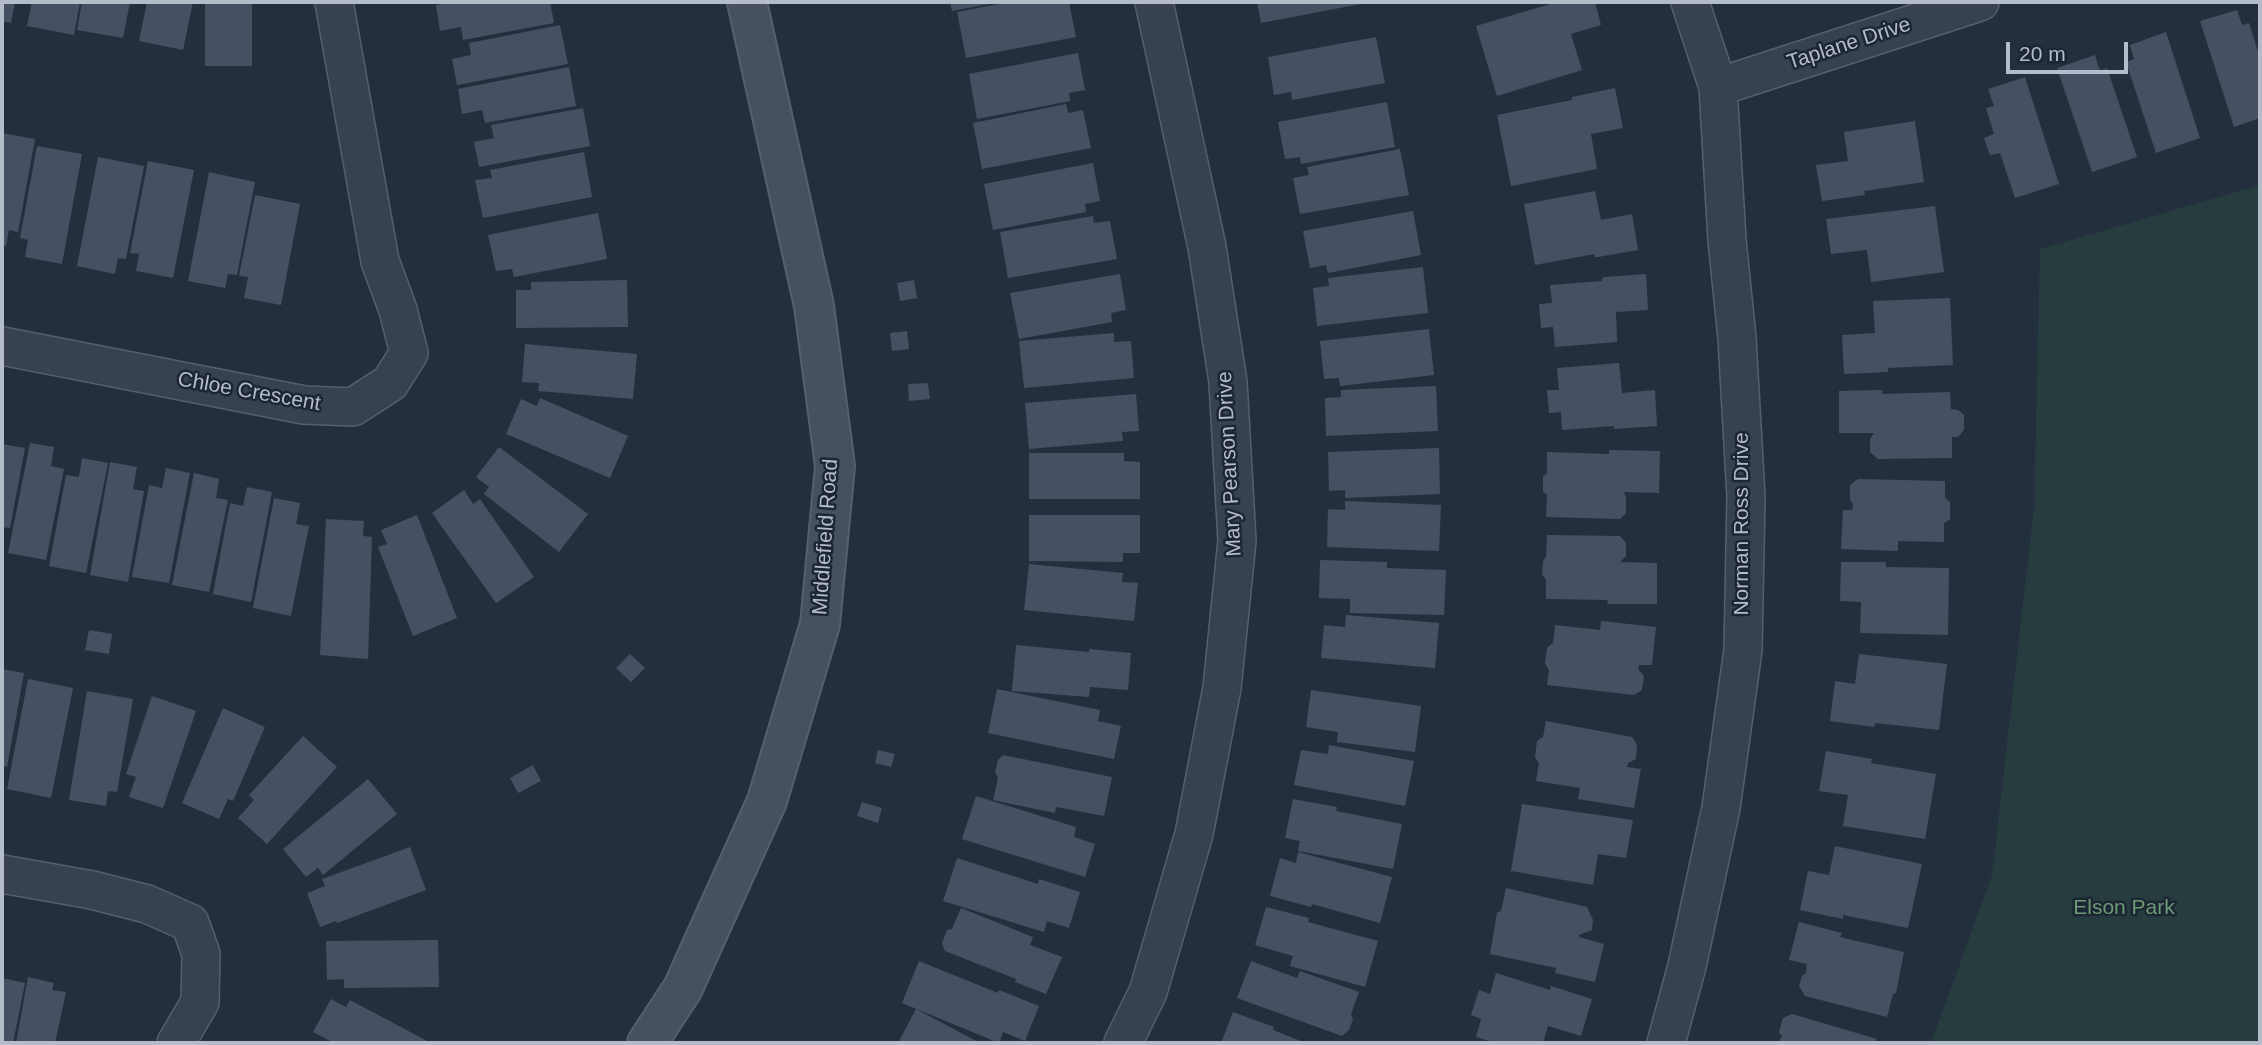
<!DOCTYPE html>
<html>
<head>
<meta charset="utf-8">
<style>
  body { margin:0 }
  #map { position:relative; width:2262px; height:1045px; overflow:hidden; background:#242f3e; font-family:Arial,sans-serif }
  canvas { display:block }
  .frame { position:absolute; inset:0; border:4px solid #b4bcc9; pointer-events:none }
  .scale { position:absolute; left:2006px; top:42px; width:122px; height:32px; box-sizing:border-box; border:4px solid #b4bcc9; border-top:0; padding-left:9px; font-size:21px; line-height:24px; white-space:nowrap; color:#b4bcc9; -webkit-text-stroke:5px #1d2633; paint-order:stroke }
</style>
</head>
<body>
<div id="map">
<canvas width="2262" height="1045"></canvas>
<div class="frame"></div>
<div class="scale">20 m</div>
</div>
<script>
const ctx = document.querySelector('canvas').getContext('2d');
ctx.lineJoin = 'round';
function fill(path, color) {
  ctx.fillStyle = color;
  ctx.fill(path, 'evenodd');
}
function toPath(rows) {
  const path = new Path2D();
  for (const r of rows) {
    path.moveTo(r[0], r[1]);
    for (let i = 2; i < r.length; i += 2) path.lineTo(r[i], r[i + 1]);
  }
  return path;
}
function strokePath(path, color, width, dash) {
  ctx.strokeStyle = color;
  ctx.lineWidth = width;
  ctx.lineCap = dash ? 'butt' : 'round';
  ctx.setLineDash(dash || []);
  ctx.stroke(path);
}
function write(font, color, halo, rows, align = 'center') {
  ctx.font = font + ' Arial,sans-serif';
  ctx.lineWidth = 5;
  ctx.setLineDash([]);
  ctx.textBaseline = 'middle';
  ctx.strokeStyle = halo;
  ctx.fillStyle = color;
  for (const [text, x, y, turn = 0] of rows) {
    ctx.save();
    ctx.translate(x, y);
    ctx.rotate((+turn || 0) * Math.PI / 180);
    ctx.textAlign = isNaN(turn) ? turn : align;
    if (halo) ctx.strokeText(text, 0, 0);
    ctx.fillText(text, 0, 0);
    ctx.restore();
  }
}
fill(toPath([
  [2260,185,2260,1043,1931,1043,1992,875,2034,507,2040,249]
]), '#263c3f');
fill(toPath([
  [2,2,15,2,11,23,2,21],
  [32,2,80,2,74,35,27,26],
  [82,2,130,2,123,38,77,30],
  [147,2,193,2,183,50,139,41],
  [205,2,252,2,252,66,205,66],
  [454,2,550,2,554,23,463,40,461,27,440,31,436,5],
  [950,2,993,2,994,3,952,11],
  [1009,2,1069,2,1076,37,966,58,957,12],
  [1257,2,1366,2,1366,3,1261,23],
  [1549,2,1595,2,1601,25,1571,34,1582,70,1497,96,1476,26,1550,4],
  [2237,10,2242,25,2249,23,2260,58,2260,118,2234,127,2200,21],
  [560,25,568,64,457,85,452,59,471,55,469,43],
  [2166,32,2200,138,2156,153,2126,62,2134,59,2130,45],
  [1376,37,1385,83,1292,100,1291,92,1274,95,1268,57],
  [1078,53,1085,90,1069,93,1070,101,977,119,969,74],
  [2095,55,2100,71,2107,68,2137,157,2092,172,2057,68],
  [569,67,576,106,485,123,482,110,462,114,458,89],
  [2025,77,2059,184,2015,198,2000,153,1990,155,1984,138,1994,134,1986,108,1994,106,1988,89],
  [1615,88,1623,128,1591,134,1597,169,1511,186,1497,115,1572,100,1572,97],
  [1387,102,1395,147,1301,164,1300,157,1285,159,1278,122],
  [1066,104,1068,113,1083,110,1091,148,982,169,973,123],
  [583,108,590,146,479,167,474,142,494,138,491,125],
  [1915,121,1924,182,1864,191,1865,195,1822,201,1816,165,1848,161,1844,132],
  [2,133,35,139,18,232,9,230,6,246,2,245],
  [37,146,82,154,62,264,25,257,28,240,20,238],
  [1400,149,1409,195,1300,214,1293,178,1309,175,1307,167],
  [584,152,592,197,483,218,475,180,492,178,490,170],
  [98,157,144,166,126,259,118,258,115,274,77,266],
  [148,161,194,170,173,278,136,271,139,254,130,253],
  [1093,163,1100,201,1085,204,1086,212,993,230,984,184],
  [209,172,255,182,237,275,228,274,225,288,188,281],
  [1595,191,1601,220,1632,214,1638,250,1598,257,1595,257,1595,254,1535,265,1524,204],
  [255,195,300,204,281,305,244,298,248,277,239,276],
  [1935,206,1944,272,1871,282,1867,250,1831,254,1826,219],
  [1413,211,1421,255,1328,273,1326,265,1310,268,1303,231],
  [598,213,607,259,514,277,512,269,496,271,488,235],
  [1093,216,1094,223,1110,221,1117,259,1008,278,1000,232],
  [1423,267,1428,313,1317,326,1313,288,1329,286,1328,278],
  [1120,274,1126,310,1111,313,1112,322,1019,339,1010,293],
  [1646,274,1648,310,1616,312,1617,342,1555,347,1553,327,1541,328,1539,304,1552,303,1550,285,1602,281,1602,278,1605,277],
  [627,280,628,327,516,328,516,290,531,290,531,282],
  [914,280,917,298,900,301,897,283],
  [1950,298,1953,365,1888,368,1888,372,1844,374,1842,335,1875,333,1873,301],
  [1429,329,1434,375,1340,386,1339,378,1324,379,1320,341],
  [907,331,909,349,892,351,890,333],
  [1114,333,1114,342,1131,341,1134,378,1024,388,1019,341],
  [525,344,637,354,633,399,538,391,539,383,522,382],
  [1619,363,1622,393,1655,390,1657,426,1614,429,1614,426,1562,430,1561,412,1549,413,1547,390,1559,390,1557,368],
  [928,383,930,399,909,401,908,384],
  [1436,386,1438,431,1326,436,1325,398,1341,397,1341,390],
  [1882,390,1882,394,1950,392,1951,409,1958,410,1964,415,1964,430,1958,437,1952,437,1952,458,1878,459,1870,452,1870,439,1874,433,1839,433,1839,391],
  [1136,394,1139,431,1122,432,1123,441,1029,449,1025,403],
  [540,398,628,436,610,478,506,434,521,399,537,406],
  [30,443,54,447,51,466,64,469,46,560,8,553],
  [2,444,25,448,10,528,2,527],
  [499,447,588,514,559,552,484,494,489,487,476,477],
  [1439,448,1440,494,1345,498,1345,490,1329,491,1328,452],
  [1609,450,1660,451,1659,493,1624,492,1626,498,1626,513,1620,519,1546,517,1547,495,1543,492,1543,477,1547,473,1547,452,1609,454],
  [1029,453,1124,453,1124,461,1140,462,1140,499,1029,499],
  [82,458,108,463,86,573,49,566,66,475,79,477],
  [110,462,137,467,133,489,144,491,128,582,90,575],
  [166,468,190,473,169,583,132,577,149,485,162,488],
  [194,473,219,479,216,498,228,500,209,592,172,585],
  [1858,479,1945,481,1945,498,1950,502,1950,519,1944,523,1944,542,1898,541,1898,551,1841,549,1843,510,1852,510,1853,504,1850,500,1850,485],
  [247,487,272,492,251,602,213,594,230,503,243,506],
  [464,490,473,504,480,499,534,577,496,603,432,513],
  [274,498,300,503,296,524,309,526,291,616,253,608],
  [1345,501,1441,505,1439,551,1327,547,1328,509,1345,510],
  [417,515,457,618,413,636,378,547,387,544,381,530],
  [1029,515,1140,515,1140,553,1123,553,1123,562,1029,561],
  [326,519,364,521,363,536,372,537,368,659,320,655],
  [1547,535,1620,536,1626,543,1626,556,1620,562,1657,563,1657,604,1607,604,1608,600,1546,599,1546,579,1542,575,1543,561,1546,557],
  [1320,560,1387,562,1387,568,1446,570,1444,615,1350,613,1350,599,1319,598],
  [1841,562,1886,562,1886,567,1949,568,1948,635,1860,633,1861,602,1840,601],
  [1029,564,1123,573,1122,582,1138,583,1134,621,1024,610],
  [1346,615,1439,623,1435,668,1321,658,1324,625,1345,627],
  [1601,621,1656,627,1652,665,1639,665,1638,669,1644,676,1642,690,1634,695,1547,685,1549,670,1545,663,1547,648,1553,643,1555,625,1600,630],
  [89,630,112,634,109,654,85,650],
  [1016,645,1089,652,1089,649,1131,653,1128,690,1090,687,1089,697,1012,691],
  [630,654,645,668,631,682,616,668],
  [1859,654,1947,664,1939,730,1875,723,1874,727,1830,721,1835,681,1855,684],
  [2,669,24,673,7,767,2,766],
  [28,679,73,688,51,798,7,789],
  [997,689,1100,710,1098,721,1121,726,1114,759,988,733],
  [1311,690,1421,706,1415,752,1337,742,1338,732,1306,727],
  [87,691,133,699,117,792,108,791,106,806,69,800],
  [152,696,196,711,163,808,129,797,136,777,126,774],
  [223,708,265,727,233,801,228,799,219,819,182,803],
  [1546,721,1632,737,1637,745,1636,759,1628,763,1627,767,1641,769,1634,808,1578,799,1580,788,1536,781,1539,763,1535,757,1537,741,1543,737],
  [303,736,337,767,267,844,238,818,254,800,249,795],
  [1329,745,1414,761,1405,806,1294,785,1301,750,1328,754],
  [878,750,895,754,891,767,875,763],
  [1826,751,1872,759,1871,763,1936,774,1925,839,1843,826,1848,795,1819,791],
  [1003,755,1112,777,1104,816,1056,807,1055,813,993,800,998,778,995,772,998,760],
  [533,765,541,781,518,793,510,778],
  [368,779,397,814,323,875,318,868,306,877,283,849],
  [976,796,1076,827,1074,837,1095,844,1085,877,962,839],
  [1293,799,1337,807,1336,811,1402,824,1393,869,1298,851,1300,841,1285,838],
  [862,802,882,808,878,823,857,816],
  [1522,804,1633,820,1626,858,1598,854,1593,885,1511,871],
  [1835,846,1922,864,1908,928,1843,915,1843,919,1800,910,1808,871,1829,875],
  [410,847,426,890,337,923,336,921,320,927,307,893,325,886,322,879],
  [1298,852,1392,877,1380,923,1312,904,1311,907,1270,896,1280,858,1296,863],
  [957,858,1038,884,1039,879,1080,892,1069,928,1047,921,1044,932,943,901],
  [1506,888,1587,907,1593,920,1592,930,1579,935,1579,937,1604,944,1595,982,1555,973,1556,968,1490,954,1497,913,1501,911],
  [1266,907,1309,918,1308,922,1378,941,1365,987,1290,966,1293,956,1255,945],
  [961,908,1033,937,1030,945,1062,957,1046,994,1015,982,1016,979,945,951,942,943,947,930,952,929],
  [1799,922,1842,933,1840,937,1904,952,1896,993,1893,994,1887,1017,1805,996,1799,986,1802,976,1806,973,1807,964,1789,960],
  [438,940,439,987,344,988,344,979,327,980,326,941],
  [919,961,998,993,999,990,1039,1006,1025,1041,1003,1032,999,1043,902,1003],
  [1251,961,1297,978,1300,971,1359,992,1351,1014,1353,1019,1349,1030,1342,1036,1237,998],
  [1496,973,1550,990,1551,986,1592,999,1581,1036,1548,1026,1543,1043,1496,1043,1476,1037,1481,1019,1471,1015,1479,990,1490,994],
  [28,977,54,983,52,990,66,992,55,1043,16,1043],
  [2,978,25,983,13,1043,2,1043],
  [331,999,346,1007,350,1000,431,1043,334,1043,313,1032],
  [916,1009,980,1043,898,1043],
  [1233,1012,1274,1027,1273,1030,1306,1043,1221,1043],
  [1792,1014,1877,1039,1875,1043,1778,1043,1782,1036,1779,1032,1783,1018]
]), '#455162');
const street = toPath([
  [1718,87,1980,2],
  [2,346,304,405,353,407,390,383,409,353,398,310,380,261,334,2],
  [2,874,92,890,147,904,190,923,201,954,200,1002,176,1043],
  [1123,1043,1148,992,1194,834,1222,688,1237,541,1228,382,1207,247,1154,2],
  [1666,1043,1687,966,1721,808,1743,650,1746,497,1737,338,1727,240,1718,87,1690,2]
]);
const secondary = toPath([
  [647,1043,683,988,767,801,820,624,835,466,814,306,747,2]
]);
strokePath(street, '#565f6c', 40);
strokePath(secondary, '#565f6c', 42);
strokePath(street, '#38414e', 37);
strokePath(secondary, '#465061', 38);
write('21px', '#b4bcc9', '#1d2633', [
  ["Taplane Drive",1849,44,-18],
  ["Chloe Crescent",249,392,10],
  ["Mary Pearson Drive",1230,464,-93],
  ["Norman Ross Drive",1742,524,-90],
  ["Middlefield Road",826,537,-86]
]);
write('21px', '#6b9a76', '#1d2633', [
  ["Elson Park",2124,908]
]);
</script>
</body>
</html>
